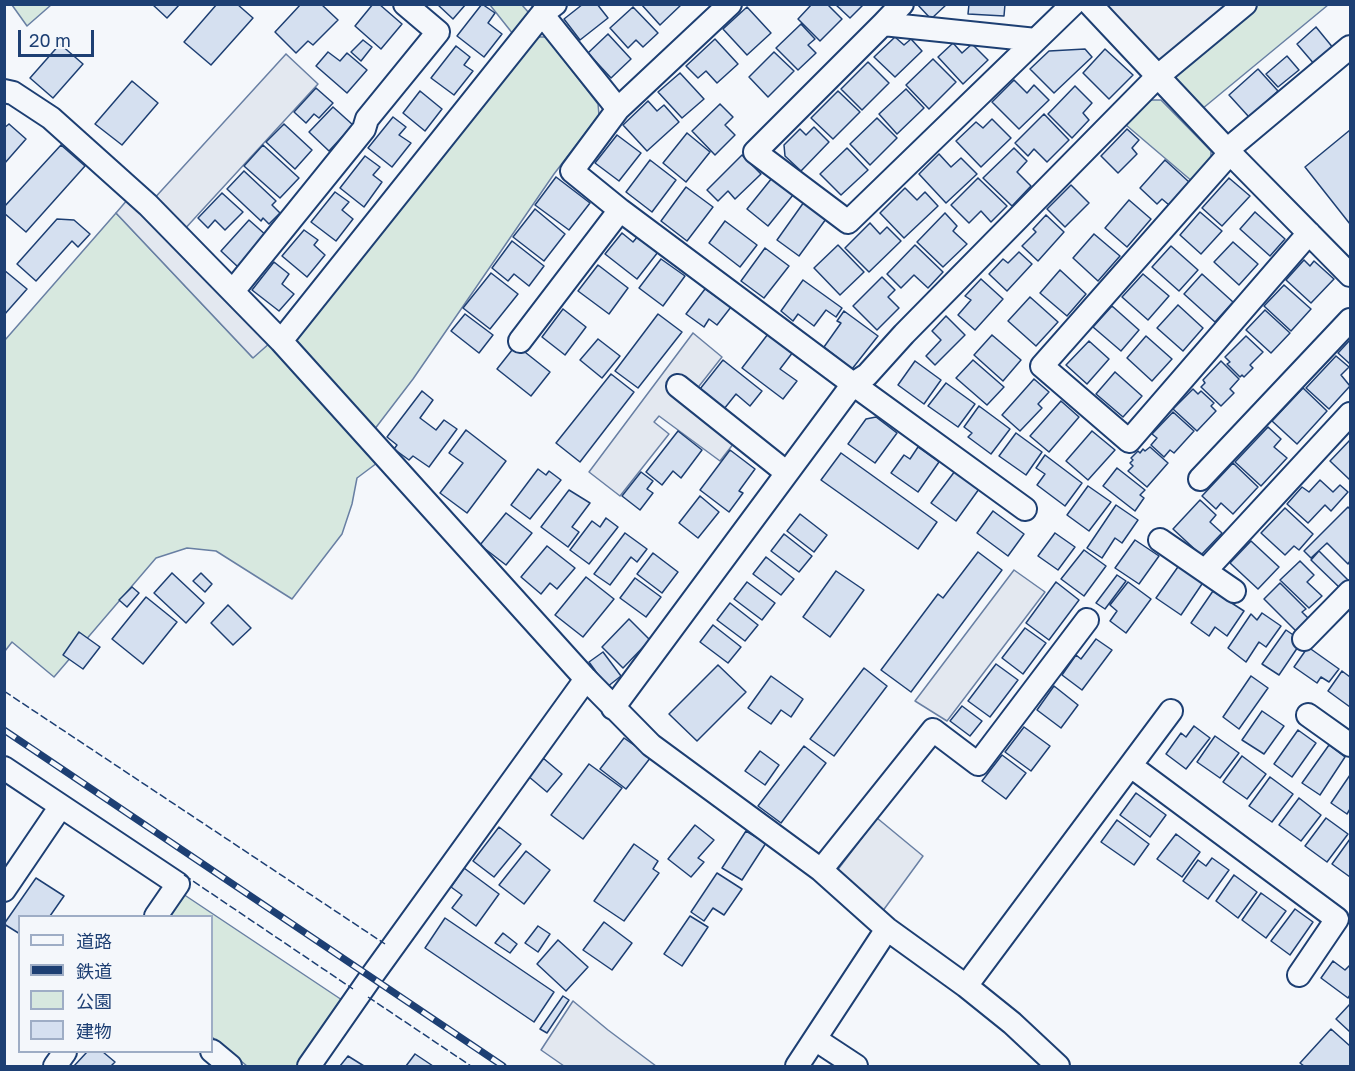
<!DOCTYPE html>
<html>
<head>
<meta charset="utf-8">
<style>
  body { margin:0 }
  #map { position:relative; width:1355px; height:1071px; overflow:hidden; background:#f4f7fb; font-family:"Golos Text","Noto Sans JP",sans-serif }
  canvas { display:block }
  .frame { position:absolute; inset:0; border:6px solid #1d3f73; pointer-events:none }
  .legend { position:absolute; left:18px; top:915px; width:195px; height:138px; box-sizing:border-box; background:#f4f7fb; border:2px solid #9eadc5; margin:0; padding:8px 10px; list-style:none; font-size:18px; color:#1d3f73 }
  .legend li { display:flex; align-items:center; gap:12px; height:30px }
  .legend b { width:30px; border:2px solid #9eadc5 }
  .scale { position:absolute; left:18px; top:30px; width:76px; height:27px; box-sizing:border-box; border:3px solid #1d3f73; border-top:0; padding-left:8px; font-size:18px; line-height:21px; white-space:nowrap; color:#1d3f73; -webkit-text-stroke:4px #f4f7fb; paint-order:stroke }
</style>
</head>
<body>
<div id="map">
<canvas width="1355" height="1071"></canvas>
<div class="frame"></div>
<ul class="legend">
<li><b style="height:8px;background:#f4f7fb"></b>道路</li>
<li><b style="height:8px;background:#1d3f73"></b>鉄道</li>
<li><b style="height:16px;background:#d7e8df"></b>公園</li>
<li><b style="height:16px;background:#d5e0f0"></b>建物</li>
</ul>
<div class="scale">20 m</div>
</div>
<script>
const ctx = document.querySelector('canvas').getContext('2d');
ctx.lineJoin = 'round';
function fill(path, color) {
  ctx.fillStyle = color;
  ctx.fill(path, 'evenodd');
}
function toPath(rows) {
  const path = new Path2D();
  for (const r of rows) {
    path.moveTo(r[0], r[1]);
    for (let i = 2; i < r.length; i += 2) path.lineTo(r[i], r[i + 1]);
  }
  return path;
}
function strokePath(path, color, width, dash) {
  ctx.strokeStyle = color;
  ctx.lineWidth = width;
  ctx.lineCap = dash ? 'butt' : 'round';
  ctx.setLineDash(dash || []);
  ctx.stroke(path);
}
const green = toPath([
  [12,5,51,5,27,26,12,5],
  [490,5,522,5,529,13,513,34,490,5],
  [1251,5,1328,5,1202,109,1169,74,1251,5],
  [535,37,546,37,598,104,599,115,554,174,413,379,374,430,298,350,297,339,535,37],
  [1151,100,1161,100,1211,151,1211,162,1193,182,1126,125,1151,100],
  [116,213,252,357,271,342,381,460,357,478,352,504,342,534,292,599,216,551,187,548,156,558,54,677,12,642,5,651,5,340,116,213],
  [183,894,345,1002,299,1066,247,1066,212,1037,212,916,168,916,183,894]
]);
fill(green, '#d7e8df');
strokePath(green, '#687fa3', 1.5);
const parking = toPath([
  [1104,5,1236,5,1170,60,1155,59,1104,5],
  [286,54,318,84,182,232,151,202,286,54],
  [128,199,271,342,253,358,116,213,128,199],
  [693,333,722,357,696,390,734,443,720,461,659,416,654,422,669,434,620,496,589,472,693,333],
  [1014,570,1045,592,947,721,915,701,1014,570],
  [877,818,923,856,882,912,836,872,877,818],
  [573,1001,608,1030,656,1066,564,1066,541,1050,573,1001]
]);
fill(parking, '#e3e8f0');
strokePath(parking, '#687fa3', 1.5);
const building = toPath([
  [152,4,180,4,167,18,152,4],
  [217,4,237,4,253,18,211,65,184,42,217,4],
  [301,4,321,4,338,20,313,45,308,41,296,53,275,32,301,4],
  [373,4,379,4,402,24,381,49,355,26,373,4],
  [437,4,466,4,453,19,437,4],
  [482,4,495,13,488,23,502,34,484,57,457,36,482,4],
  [583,4,597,4,608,18,580,40,564,19,583,4],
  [641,4,682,4,660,25,641,4],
  [812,4,827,4,842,19,820,41,798,19,812,4],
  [835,4,864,4,850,18,835,4],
  [917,4,947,4,931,19,917,4],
  [969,4,1005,4,1004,16,968,14,969,4],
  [633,7,658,33,643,47,636,40,628,48,610,28,633,7],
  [747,7,771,33,747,55,723,29,747,7],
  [801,24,815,39,808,45,816,53,798,70,776,48,801,24],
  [1316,27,1334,49,1315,65,1297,44,1316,27],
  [608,34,631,59,611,78,588,53,608,34],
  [895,37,904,45,911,39,922,51,895,77,874,57,895,37],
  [715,39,738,64,717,83,706,71,698,78,686,66,715,39],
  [363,40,372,47,361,61,351,52,363,40],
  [953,43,962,53,972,44,988,60,963,84,938,57,953,43],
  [60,44,83,64,53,98,30,78,60,44],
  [456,46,470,57,464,65,473,71,454,95,431,78,456,46],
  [1085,49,1092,57,1054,93,1030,69,1049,51,1085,49],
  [1105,49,1133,75,1109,99,1083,73,1105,49],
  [328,52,340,61,347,53,367,70,347,93,316,66,328,52],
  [774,52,794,71,768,97,749,77,774,52],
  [1287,56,1299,70,1278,87,1266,74,1287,56],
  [933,59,956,82,929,109,906,85,933,59],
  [868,62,889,83,862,110,841,89,868,62],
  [1258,69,1278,91,1249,117,1229,95,1258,69],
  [680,73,704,99,682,118,658,92,680,73],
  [1014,80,1027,93,1034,85,1049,100,1019,129,992,102,1014,80],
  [132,81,158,103,122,145,95,124,132,81],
  [1075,86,1092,103,1083,113,1089,120,1072,138,1048,114,1075,86],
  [316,88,333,103,319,118,314,114,306,123,294,112,316,88],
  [906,89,924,108,897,134,879,114,906,89],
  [420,91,442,109,425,131,403,113,420,91],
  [838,91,860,112,833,139,811,118,838,91],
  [648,101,657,111,664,105,679,122,647,151,623,125,648,101],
  [720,104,733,117,725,125,735,135,715,155,692,131,720,104],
  [333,107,353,125,329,151,309,132,333,107],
  [1044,114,1069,140,1047,162,1034,149,1028,156,1015,143,1044,114],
  [393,117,406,127,399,135,411,143,392,167,368,148,393,117],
  [877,118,897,138,870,165,850,144,877,118],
  [992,119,1011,138,981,167,956,141,976,122,983,128,992,119],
  [9,124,26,139,4,164,4,128,9,124],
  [284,124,312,150,295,169,266,142,284,124],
  [814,127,829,142,801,171,785,156,784,145,800,129,806,135,814,127],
  [1127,129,1139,140,1132,148,1137,154,1118,173,1101,156,1127,129],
  [1350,130,1350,224,1305,167,1350,130],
  [687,133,710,152,686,182,663,163,687,133],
  [617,135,641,153,619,181,595,163,617,135],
  [61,145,85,166,26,232,4,213,4,207,61,145],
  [263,145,299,178,280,198,244,166,263,145],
  [847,148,868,170,841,195,820,174,847,148],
  [1014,148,1027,161,1017,172,1031,186,1012,206,983,178,1014,148],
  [939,154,951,167,961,158,977,174,946,203,919,174,939,154],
  [742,155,761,174,735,199,728,191,718,201,707,190,742,155],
  [365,156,380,167,373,175,382,182,364,207,340,188,365,156],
  [650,160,676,180,652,212,626,192,650,160],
  [1165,160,1189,182,1169,205,1162,199,1157,204,1140,188,1165,160],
  [244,171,276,201,272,205,280,213,269,224,263,218,261,221,227,189,244,171],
  [556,177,590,203,569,230,535,205,556,177],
  [772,178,793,195,768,226,747,209,772,178],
  [978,178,1007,206,991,222,981,211,969,223,951,205,978,178],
  [1229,178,1250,196,1222,226,1202,208,1229,178],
  [1071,185,1089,203,1065,227,1047,209,1071,185],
  [686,187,713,207,687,241,661,221,686,187],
  [905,188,917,200,925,192,938,206,904,238,880,213,905,188],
  [335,192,349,202,342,210,353,219,336,241,311,222,335,192],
  [222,193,243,212,225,230,215,220,208,228,198,218,222,193],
  [1129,200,1151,219,1127,247,1105,228,1129,200],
  [804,202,826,219,799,256,777,240,804,202],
  [535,209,565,234,544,261,513,237,535,209],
  [1200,212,1222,231,1201,254,1180,235,1200,212],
  [1255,212,1285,239,1270,256,1240,229,1255,212],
  [945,213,957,226,953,231,967,244,943,267,917,242,945,213],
  [1046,215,1064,232,1038,261,1022,246,1036,232,1033,229,1046,215],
  [57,219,74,220,90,234,78,247,72,241,36,281,17,264,57,219],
  [249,220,267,236,238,267,221,251,249,220],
  [725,221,757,245,740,267,709,243,725,221],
  [870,223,880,234,887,227,901,241,869,272,845,248,870,223],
  [304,230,318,240,314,245,325,255,307,277,282,256,304,230],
  [622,233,633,242,638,236,658,252,637,279,605,254,622,233],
  [1094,234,1120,256,1098,281,1073,258,1094,234],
  [512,241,544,266,529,286,514,274,508,281,492,268,512,241],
  [1233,242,1258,264,1239,285,1214,262,1233,242],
  [838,245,864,272,840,295,814,268,838,245],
  [915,245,943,272,928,288,914,275,901,288,887,274,915,245],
  [1171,246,1198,270,1179,291,1152,267,1171,246],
  [765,248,789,266,764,298,741,281,765,248],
  [1019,252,1032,264,1007,291,989,274,1003,259,1008,263,1019,252],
  [661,259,685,276,663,306,639,288,661,259],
  [1304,260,1310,266,1314,261,1334,279,1311,303,1286,280,1304,260],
  [274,262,289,274,282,284,294,294,279,311,252,290,274,262],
  [598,265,628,288,609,314,578,291,598,265],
  [4,270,27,289,4,315,4,270],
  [1060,270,1086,294,1067,316,1040,293,1060,270],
  [491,273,518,294,490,329,463,308,491,273],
  [1143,274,1169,296,1148,320,1122,297,1143,274],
  [1202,274,1233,302,1215,322,1184,294,1202,274],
  [882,277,895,290,888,297,899,308,877,330,853,306,882,277],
  [981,279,1003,299,975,330,958,315,971,300,965,296,981,279],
  [803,280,842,308,836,317,826,310,814,326,798,314,793,321,781,311,803,280],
  [1284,285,1311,309,1291,331,1264,306,1284,285],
  [705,289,731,307,717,325,709,319,704,327,686,314,705,289],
  [1030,297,1058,322,1036,346,1008,321,1030,297],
  [1178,305,1203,328,1183,351,1157,328,1178,305],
  [1112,306,1139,330,1121,351,1093,327,1112,306],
  [563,309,586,327,565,355,542,337,563,309],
  [1265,310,1290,333,1271,353,1246,330,1265,310],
  [844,311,878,336,852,369,824,347,841,323,837,321,844,311],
  [465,314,493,335,479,353,451,331,465,314],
  [658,314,682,332,638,388,615,371,658,314],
  [946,316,965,335,935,365,926,356,941,340,932,331,946,316],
  [768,334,793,352,780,369,797,381,783,399,742,368,768,334],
  [992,335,1021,360,1003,381,974,355,992,335],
  [1146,336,1172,359,1152,381,1127,358,1146,336],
  [1246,336,1263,352,1250,365,1253,368,1244,377,1242,375,1240,377,1227,364,1230,362,1225,357,1246,336],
  [598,339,620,356,602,378,580,360,598,339],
  [1350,340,1350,364,1338,353,1350,340],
  [1089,341,1109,359,1087,384,1066,365,1089,341],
  [516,345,550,372,531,396,497,369,516,345],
  [1336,356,1349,367,1341,375,1350,386,1329,409,1306,388,1336,356],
  [723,360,762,391,750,406,736,394,724,409,700,389,723,360],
  [973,360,1004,387,987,405,956,378,973,360],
  [915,361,941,380,924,404,898,385,915,361],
  [1221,361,1239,379,1230,389,1234,393,1221,406,1201,387,1205,383,1203,380,1221,361],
  [1115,372,1142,396,1123,417,1096,394,1115,372],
  [611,374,634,392,580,462,556,443,611,374],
  [1034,379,1049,392,1038,404,1042,408,1020,431,1002,415,1034,379],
  [946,383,975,404,958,427,928,406,946,383],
  [1303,388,1327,411,1297,444,1272,421,1303,388],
  [1193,389,1198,394,1201,391,1214,403,1211,406,1216,411,1197,431,1173,409,1193,389],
  [422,391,433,400,420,418,436,430,444,420,457,429,429,467,413,456,409,460,394,449,397,445,387,437,422,391],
  [1061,401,1079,417,1049,452,1030,436,1061,401],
  [979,406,1010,429,991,454,968,437,972,433,964,427,979,406],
  [1173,412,1194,431,1174,453,1170,450,1164,457,1151,445,1157,438,1152,434,1173,412],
  [876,417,897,433,875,463,848,444,866,419,876,417],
  [1268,427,1281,439,1274,447,1287,458,1261,486,1235,462,1268,427],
  [466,430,506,461,467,513,440,493,463,463,449,453,466,430],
  [678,431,702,450,681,478,673,471,662,485,646,472,678,431],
  [1092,431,1115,450,1088,480,1066,461,1092,431],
  [1016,433,1042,452,1026,475,999,456,1016,433],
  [1350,440,1350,480,1330,461,1350,440],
  [918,447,939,462,918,492,891,473,904,455,910,459,918,447],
  [1150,447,1168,463,1147,487,1128,471,1133,466,1130,463,1133,460,1131,458,1138,451,1140,453,1143,449,1145,451,1150,447],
  [730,450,755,469,739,491,743,493,729,512,700,490,730,450],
  [841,453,937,522,918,549,821,480,841,453],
  [1045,455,1082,483,1065,506,1037,485,1045,474,1036,468,1045,455],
  [1233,463,1258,487,1233,514,1221,503,1216,509,1202,496,1233,463],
  [1117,468,1145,490,1140,495,1144,498,1135,511,1103,486,1117,468],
  [538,469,546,475,549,471,561,480,530,519,511,505,538,469],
  [955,471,979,489,956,521,931,503,955,471],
  [641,472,653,481,647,489,653,493,640,510,622,496,641,472],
  [1320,480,1333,492,1340,485,1348,492,1331,511,1325,505,1308,523,1287,504,1302,487,1309,492,1320,480],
  [1088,486,1111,502,1089,531,1067,515,1088,486],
  [569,490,590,503,572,527,579,532,568,547,541,527,569,490],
  [700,496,719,512,698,538,679,523,700,496],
  [1200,500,1216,515,1210,522,1222,533,1201,555,1173,529,1200,500],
  [1116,505,1138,520,1122,543,1115,538,1102,558,1087,548,1116,505],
  [1348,507,1350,509,1350,561,1348,564,1327,543,1311,558,1304,551,1348,507],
  [1285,508,1313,534,1299,550,1294,546,1285,555,1261,533,1285,508],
  [993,511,1024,534,1008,556,977,533,993,511],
  [506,513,532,533,506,565,480,545,506,513],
  [800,514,827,535,814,552,787,531,800,514],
  [606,518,618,527,589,564,570,550,592,521,600,527,606,518],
  [625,533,647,549,637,562,631,557,610,585,594,574,625,533],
  [1055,533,1075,547,1058,570,1038,556,1055,533],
  [784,534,812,556,799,572,771,551,784,534],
  [1135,540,1159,556,1139,584,1115,568,1135,540],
  [1251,541,1279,567,1258,589,1230,563,1251,541],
  [547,546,575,568,557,589,550,583,541,594,521,577,547,546],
  [1084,550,1106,566,1084,596,1061,579,1084,550],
  [1319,551,1348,580,1340,588,1311,560,1319,551],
  [978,552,1002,570,911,692,881,670,938,594,943,598,978,552],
  [653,553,678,572,662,593,637,574,653,553],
  [766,557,794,579,781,595,753,574,766,557],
  [1300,561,1314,575,1307,582,1322,596,1309,608,1280,580,1300,561],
  [1180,564,1204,581,1181,615,1156,598,1180,564],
  [836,571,864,590,830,637,803,617,836,571],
  [172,573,204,603,186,623,154,593,172,573],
  [201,573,212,584,205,592,193,581,201,573],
  [1117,575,1126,581,1105,609,1096,603,1117,575],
  [586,577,614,599,583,637,555,615,586,577],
  [635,578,661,597,646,617,620,598,635,578],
  [747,582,775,603,762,620,734,599,747,582],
  [1056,582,1079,600,1049,640,1026,623,1056,582],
  [1128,582,1151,599,1126,633,1110,621,1117,611,1110,605,1128,582],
  [1280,583,1306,609,1302,612,1310,620,1298,633,1264,599,1280,583],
  [132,587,139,593,127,607,119,600,132,587],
  [1213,591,1244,611,1227,636,1215,627,1209,636,1191,623,1213,591],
  [146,597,177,622,143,664,112,639,146,597],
  [730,603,758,625,745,641,717,620,730,603],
  [228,605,251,628,233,645,211,623,228,605],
  [1262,613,1281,626,1266,647,1259,642,1246,662,1228,648,1251,614,1257,620,1262,613],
  [629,619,650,640,623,668,602,647,629,619],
  [713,625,741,647,728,663,700,642,713,625],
  [1025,628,1046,643,1023,674,1002,658,1025,628],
  [1286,630,1302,641,1279,675,1262,664,1286,630],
  [79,632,100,647,83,669,63,655,79,632],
  [1096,639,1112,650,1082,690,1062,675,1076,655,1081,659,1096,639],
  [1308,647,1339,669,1329,682,1321,677,1317,683,1294,667,1308,647],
  [603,652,621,676,607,687,589,662,603,652],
  [996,664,1018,680,990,717,968,701,996,664],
  [718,665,746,692,697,741,669,714,718,665],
  [864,668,887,686,834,756,810,739,864,668],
  [1342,671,1350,677,1350,707,1328,691,1342,671],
  [771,676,803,699,791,717,781,710,771,724,748,708,771,676],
  [1251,676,1268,688,1239,729,1223,717,1251,676],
  [1054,686,1078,705,1061,728,1037,710,1054,686],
  [962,706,982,721,970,736,950,721,962,706],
  [1262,711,1284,726,1264,754,1242,740,1262,711],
  [1194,726,1210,738,1186,769,1166,754,1181,733,1186,737,1194,726],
  [1024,727,1050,746,1031,771,1005,752,1024,727],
  [1298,730,1316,743,1292,777,1274,764,1298,730],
  [1215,736,1239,753,1220,778,1197,762,1215,736],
  [624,738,651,757,626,789,600,769,624,738],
  [1329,745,1345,757,1320,795,1302,783,1329,745],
  [804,746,826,763,781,823,758,806,804,746],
  [760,751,779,765,765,785,745,771,760,751],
  [1002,755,1026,773,1006,799,982,781,1002,755],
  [1242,756,1266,774,1247,799,1223,782,1242,756],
  [543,758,562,774,547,792,528,776,543,758],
  [589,764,622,788,583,839,551,815,589,764],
  [1350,775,1350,809,1347,814,1331,803,1350,775],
  [1270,777,1293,794,1272,822,1249,806,1270,777],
  [1136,793,1166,815,1150,837,1120,815,1136,793],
  [1299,798,1321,815,1301,841,1279,825,1299,798],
  [1326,818,1348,834,1327,862,1305,846,1326,818],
  [1117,820,1149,844,1134,865,1101,842,1117,820],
  [695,825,714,840,698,858,704,862,691,877,668,859,695,825],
  [499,827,521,844,494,877,473,861,499,827],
  [746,831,766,843,742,880,722,868,746,831],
  [1176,834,1200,852,1182,877,1157,859,1176,834],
  [1350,839,1350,877,1332,864,1350,839],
  [634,844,658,861,653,869,659,873,624,921,594,901,634,844],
  [526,851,550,870,524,904,499,885,526,851],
  [1212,858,1229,870,1208,899,1183,881,1198,860,1206,866,1212,858],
  [464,868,499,894,476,926,452,908,462,895,451,887,464,868],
  [717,873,742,889,724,915,713,908,704,921,691,912,717,873],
  [1234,875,1257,892,1238,918,1216,901,1234,875],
  [36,878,64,896,50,916,20,916,20,934,4,924,36,878],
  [1261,893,1286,911,1266,938,1242,920,1261,893],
  [1295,909,1313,922,1290,955,1271,941,1295,909],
  [690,916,708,927,682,966,664,954,690,916],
  [445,918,554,992,534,1022,425,948,445,918],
  [604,922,632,943,612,970,583,950,604,922],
  [538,926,550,934,538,952,525,943,538,926],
  [503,933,517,944,510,953,495,943,503,933],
  [558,940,588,967,566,991,537,964,558,940],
  [1333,961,1345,970,1350,965,1350,995,1348,998,1321,978,1333,961],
  [563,996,569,1000,547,1033,540,1029,563,996],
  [1350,1004,1350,1032,1336,1019,1350,1004],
  [1331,1029,1350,1046,1350,1066,1304,1066,1300,1063,1331,1029],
  [87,1052,103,1052,115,1062,111,1066,74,1066,87,1052],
  [415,1054,433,1066,406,1066,415,1054],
  [348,1056,364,1066,340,1066,348,1056]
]);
fill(building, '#d5e0f0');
strokePath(building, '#1d3f73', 1.5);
const street = toPath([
  [1090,4,1230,153,1350,275],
  [542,14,618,109,730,4],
  [883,24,902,4],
  [1036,40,883,24,755,152,848,222,1073,4],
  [4,91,13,93,51,118,148,205,281,341,586,679,651,745,821,870,887,929,966,986,1012,1023,1058,1066],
  [618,109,572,171,620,210],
  [1227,150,1350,47],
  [1230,153,1042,366,1129,441,1309,233],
  [233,291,364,129,367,119,438,32,405,4],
  [281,341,542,14,555,4],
  [520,341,620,210,853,384,1025,509],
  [678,386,787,473],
  [1200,479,1350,320],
  [1160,540,1205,571,1350,414],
  [1205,571,1234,591],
  [1304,639,1350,592],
  [613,708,853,384,867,375,904,334,1157,77,1245,4],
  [1308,715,1350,745],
  [1131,766,1337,919,1299,975],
  [4,768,61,806,4,890],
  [61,806,178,884,156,916],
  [821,870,933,730,978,764,1087,620],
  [966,986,1171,711],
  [815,1039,856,1066],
  [212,1051,230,1066],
  [55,1066,65,1052],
  [309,1066,371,977,586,679],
  [797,1066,887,929]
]);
strokePath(street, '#1d3f73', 26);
strokePath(street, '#f4f7fb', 22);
const rail = toPath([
  [4,730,503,1066]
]);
strokePath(rail, '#1d3f73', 7);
strokePath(rail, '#f4f7fb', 4.5, [14]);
strokePath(toPath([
  [4,691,385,944],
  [184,875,353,989],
  [368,997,471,1066]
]), '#1d3f73', 1.5, [8, 3]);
</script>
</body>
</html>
